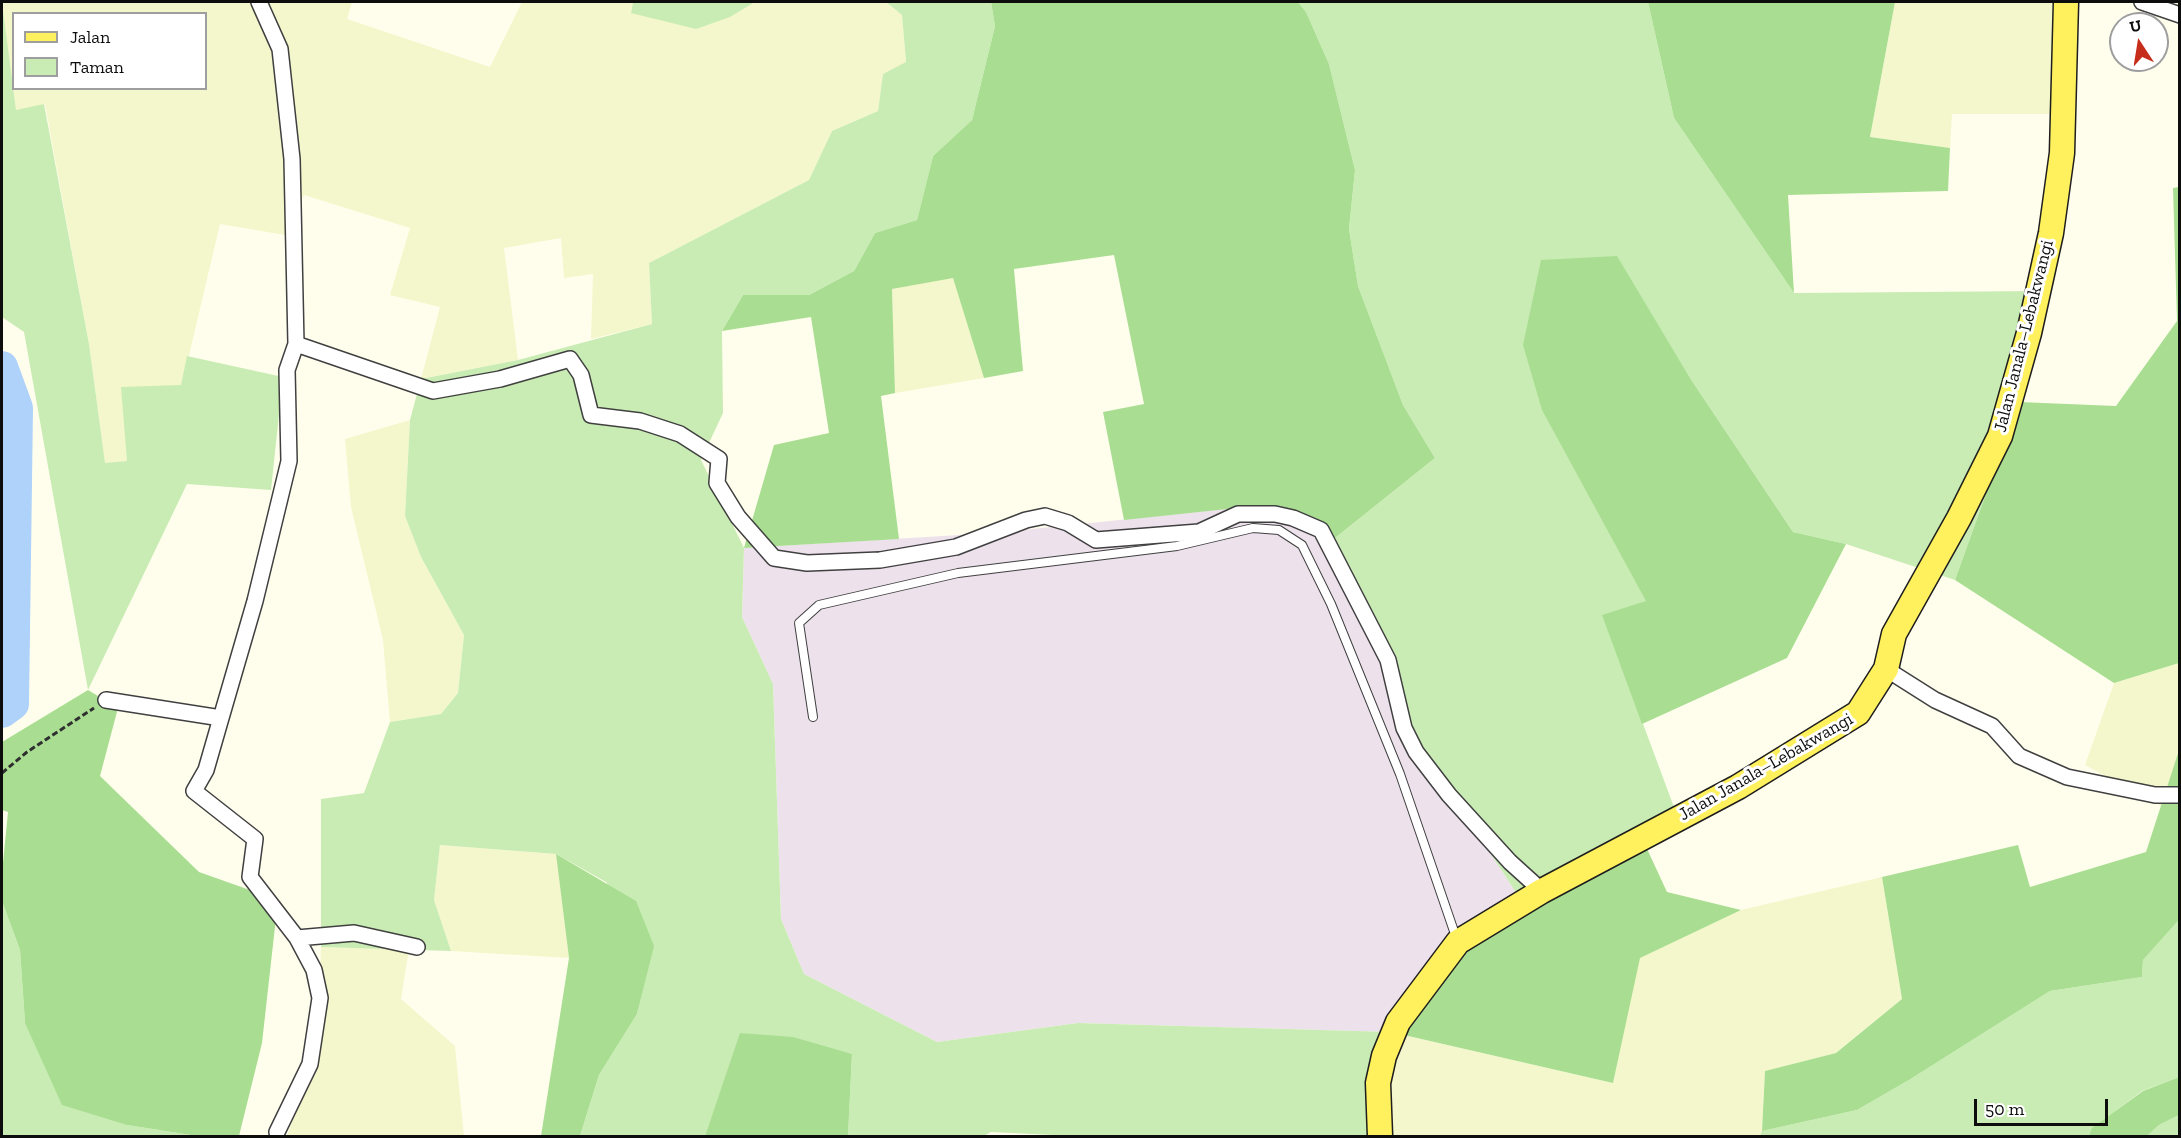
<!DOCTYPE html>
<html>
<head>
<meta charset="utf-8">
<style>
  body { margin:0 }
  #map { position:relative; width:2181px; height:1138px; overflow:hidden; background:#fffeed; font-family:"Zilla Slab",serif }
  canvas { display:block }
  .frame { position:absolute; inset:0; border:3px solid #0d0d0d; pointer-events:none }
  .legend { position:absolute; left:12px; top:12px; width:195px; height:78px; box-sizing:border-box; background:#fff; border:2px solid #9e9e9e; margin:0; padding:8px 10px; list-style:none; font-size:18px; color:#0d0d0d }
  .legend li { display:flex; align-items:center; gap:12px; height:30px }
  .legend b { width:30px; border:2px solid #9e9e9e }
  .north { position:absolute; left:2109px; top:12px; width:60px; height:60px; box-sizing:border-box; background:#fff; border:2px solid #9e9e9e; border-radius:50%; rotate:348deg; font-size:16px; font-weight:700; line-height:24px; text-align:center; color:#0d0d0d }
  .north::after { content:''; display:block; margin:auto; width:21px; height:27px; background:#c72d1b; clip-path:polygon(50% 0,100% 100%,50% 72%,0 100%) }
  .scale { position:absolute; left:1974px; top:1099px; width:134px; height:27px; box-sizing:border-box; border:3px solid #0d0d0d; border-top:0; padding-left:8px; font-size:18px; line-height:21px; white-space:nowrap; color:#0d0d0d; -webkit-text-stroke:4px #fff; paint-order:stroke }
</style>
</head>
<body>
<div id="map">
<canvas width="2181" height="1138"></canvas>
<div class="frame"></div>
<ul class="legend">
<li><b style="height:8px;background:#fff05d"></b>Jalan</li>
<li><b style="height:16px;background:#c9ecb4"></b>Taman</li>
</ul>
<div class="north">U</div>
<div class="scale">50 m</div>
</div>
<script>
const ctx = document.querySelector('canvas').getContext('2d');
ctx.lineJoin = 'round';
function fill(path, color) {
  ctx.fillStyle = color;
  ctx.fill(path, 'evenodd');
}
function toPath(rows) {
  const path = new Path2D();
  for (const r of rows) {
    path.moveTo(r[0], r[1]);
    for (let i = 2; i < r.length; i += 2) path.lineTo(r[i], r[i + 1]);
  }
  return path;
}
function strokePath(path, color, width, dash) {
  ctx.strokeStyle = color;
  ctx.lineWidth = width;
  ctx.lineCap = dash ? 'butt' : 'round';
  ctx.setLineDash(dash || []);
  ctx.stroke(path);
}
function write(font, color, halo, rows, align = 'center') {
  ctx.font = font + ' "Zilla Slab",serif';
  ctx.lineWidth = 6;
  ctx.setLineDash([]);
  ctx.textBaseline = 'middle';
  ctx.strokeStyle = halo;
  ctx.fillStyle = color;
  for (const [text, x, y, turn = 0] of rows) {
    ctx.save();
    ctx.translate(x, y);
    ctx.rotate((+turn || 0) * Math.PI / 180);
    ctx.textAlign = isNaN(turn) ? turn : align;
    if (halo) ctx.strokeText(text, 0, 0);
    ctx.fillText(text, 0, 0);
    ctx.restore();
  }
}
fill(toPath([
  [1265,505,1307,521,1333,556,1416,740,1519,897,1391,1032,1078,1023,937,1042,804,974,781,919,773,684,742,617,744,548,993,533]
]), '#ede1ec');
fill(toPath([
  [2,2,352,2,347,19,490,67,522,2,633,2,631,12,730,17,755,2,886,2,902,15,906,63,883,74,878,111,832,131,809,180,649,263,652,324,591,339,593,274,564,278,561,238,504,248,518,360,421,379,440,307,390,295,410,228,304,195,285,235,220,224,182,385,127,461,105,464,89,344,45,104,16,111],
  [14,14,206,14,206,88,14,88],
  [1895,2,2070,2,2064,114,1952,114,1950,148,1870,137],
  [953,277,984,378,895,393,892,289],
  [410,420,405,516,421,557,464,635,458,693,441,714,390,722,383,640,351,507,345,439],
  [2179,663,2179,750,2161,806,2085,765,2114,683],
  [440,845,556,854,569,958,451,951,434,900],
  [1882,877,1902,999,1836,1053,1765,1071,1762,1131,1760,1136,1387,1136,1391,1032,1613,1083,1639,958,1741,910],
  [321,947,409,949,401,999,455,1046,464,1136,287,1136,317,1050]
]), '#f4f7cb');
fill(toPath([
  [2,2,16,110,44,104,89,344,105,463,127,461,121,387,181,385,187,356,283,377,271,490,187,484,88,690,24,332,2,317],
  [633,2,755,2,730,17,696,29,631,13],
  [886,2,991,2,995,26,972,120,933,156,917,220,875,233,854,271,809,295,743,295,722,331,723,413,701,460,744,548,742,617,773,684,781,919,804,974,937,1042,1078,1023,1391,1032,1387,1136,1074,1136,991,1132,984,1136,848,1136,852,1054,741,1033,705,1136,580,1136,599,1075,637,1014,653,946,606,882,556,854,440,845,434,900,451,951,321,947,321,799,364,793,390,722,441,714,458,693,464,635,421,557,405,516,410,420,421,379,518,360,652,324,649,263,809,180,832,131,878,111,883,74,906,62,902,15],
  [1298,2,1648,2,1674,118,1794,293,2040,291,2019,402,1955,580,1846,544,1793,532,1692,381,1617,257,1597,508,1647,601,1603,616,1678,818,1519,897,1416,740,1333,556,1325,546,1435,458,1403,405,1358,286,1349,229,1355,170,1329,64,1306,12],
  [2,901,20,950,25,1023,127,1125,197,1136,2,1136],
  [2179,920,2179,1077,2142,1091,2093,1128,2089,1136,1760,1136,1762,1131,1857,1110,1909,1080,2050,991,2142,977,2143,960],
  [2179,1115,2179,1136,2147,1136,2159,1125]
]), '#c9ecb4');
fill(toPath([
  [991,2,1298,2,1306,12,1329,64,1355,170,1349,229,1358,286,1403,405,1435,458,1325,546,1307,521,1265,505,1124,520,1103,412,1144,404,1114,255,1014,269,1023,371,984,378,953,278,892,289,895,393,881,396,899,539,744,548,774,445,829,433,811,317,722,331,743,295,809,295,854,271,875,233,917,220,933,156,972,120,995,26],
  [1648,2,1895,2,1870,137,1950,148,1948,191,1788,195,1794,293,1674,118],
  [2179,187,2179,663,2114,683,1955,580,2019,402,2116,406,2177,321,2173,188],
  [1617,256,1692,381,1793,532,1846,544,1787,658,1642,724,1602,615,1646,601,1542,410,1523,345,1541,260],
  [88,690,118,708,100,776,199,872,278,900,262,1043,239,1136,197,1136,127,1125,62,1105,25,1023,20,950,2,901,2,873,8,812,2,810,2,742],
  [2179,750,2179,920,2143,960,2142,977,2050,991,1909,1080,1857,1110,1762,1131,1765,1071,1836,1053,1902,999,1882,877,2018,845,2030,887,2146,852],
  [1642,838,1667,892,1741,910,1640,958,1613,1083,1391,1032,1519,897],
  [556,854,636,901,654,946,637,1014,599,1075,580,1136,541,1136,569,958],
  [740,1033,793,1037,852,1054,848,1136,705,1136],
  [2179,1077,2179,1115,2159,1125,2147,1136,2089,1136,2092,1128,2143,1091]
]), '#a9de92');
strokePath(toPath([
  [2,367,17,408,13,704,2,712]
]), '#aed2fa', 32);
const service = toPath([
  [813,717,799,623,819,605,958,573,1177,546,1253,528,1279,530,1302,545,1331,604,1400,774,1457,940]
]);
const minor = toPath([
  [259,2,280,49,292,159,296,344,287,370,289,461,255,601,221,718,206,770,194,791,255,839,250,877,297,938,314,970,320,998,310,1064,277,1132],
  [2142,2,2180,15],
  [296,344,433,391,500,379,570,359,581,375,591,415,640,421,680,434,719,459,717,483,738,517,774,558,807,563,880,560,956,547,1026,520,1045,516,1068,523,1096,540,1199,532,1238,514,1275,514,1293,518,1321,530,1388,660,1404,728,1416,752,1449,795,1510,862,1542,891],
  [1886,669,1935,700,1992,726,2019,756,2067,777,2155,795,2180,795],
  [106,700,221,718],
  [297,938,354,933,417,947]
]);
const primary = toPath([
  [1380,1136,1378,1083,1384,1056,1398,1022,1458,942,1542,891,1738,787,1858,713,1886,669,1894,634,1959,518,2000,436,2029,333,2051,233,2062,153,2066,2]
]);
strokePath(service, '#404040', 10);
strokePath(minor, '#404040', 18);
strokePath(primary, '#1e1e1e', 27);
strokePath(toPath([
  [2,773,27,752,94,708]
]), '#2f2f2f', 3, [6, 3]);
strokePath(service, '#fff', 8);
strokePath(minor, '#fff', 15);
strokePath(primary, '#fff05d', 24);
write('18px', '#0d0d0d', '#fff', [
  ["Jalan Janala–Lebakwangi",2024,336,-76],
  ["Jalan Janala–Lebakwangi",1766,767,-30]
]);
</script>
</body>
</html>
